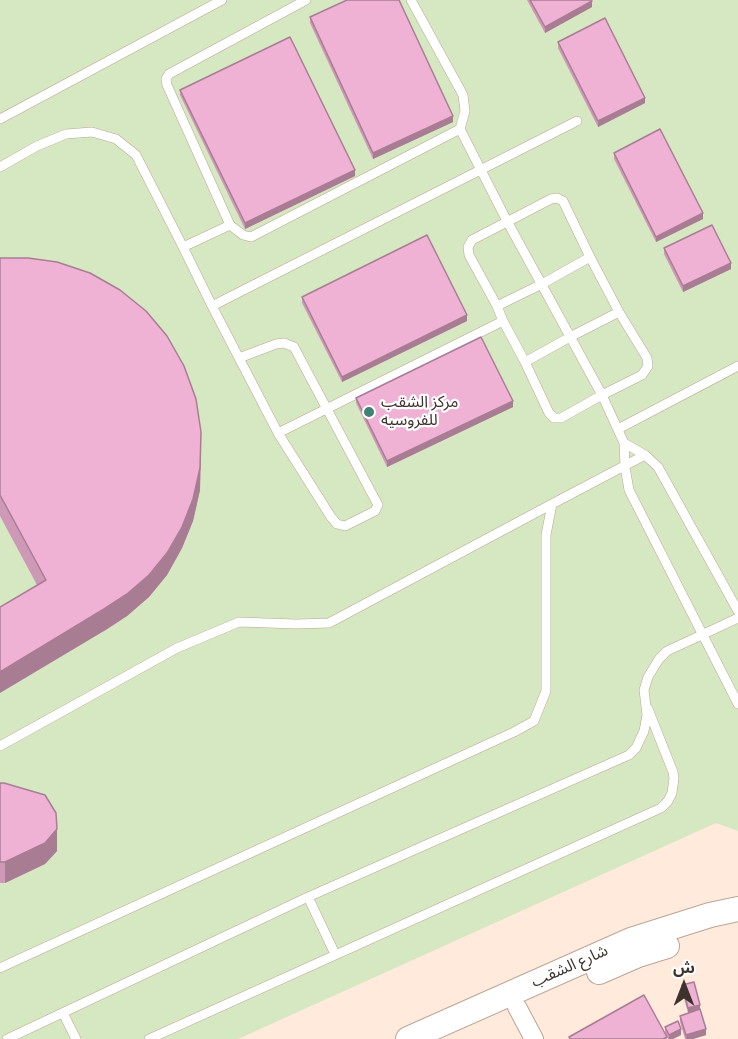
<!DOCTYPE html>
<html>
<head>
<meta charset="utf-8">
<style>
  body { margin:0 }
  #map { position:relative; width:738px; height:1039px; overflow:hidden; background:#ffeadb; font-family:"Titillium Web","Noto Sans Arabic",sans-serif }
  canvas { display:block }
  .north { position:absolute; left:654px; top:955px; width:60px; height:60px; -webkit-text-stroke:4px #fff; paint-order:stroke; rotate:0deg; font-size:16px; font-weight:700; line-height:24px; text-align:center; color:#3d332c }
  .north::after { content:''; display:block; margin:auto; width:21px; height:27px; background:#3d332c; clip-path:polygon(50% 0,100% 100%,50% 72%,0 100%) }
</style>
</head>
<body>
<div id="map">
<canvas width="738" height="1039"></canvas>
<div class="north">ش</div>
</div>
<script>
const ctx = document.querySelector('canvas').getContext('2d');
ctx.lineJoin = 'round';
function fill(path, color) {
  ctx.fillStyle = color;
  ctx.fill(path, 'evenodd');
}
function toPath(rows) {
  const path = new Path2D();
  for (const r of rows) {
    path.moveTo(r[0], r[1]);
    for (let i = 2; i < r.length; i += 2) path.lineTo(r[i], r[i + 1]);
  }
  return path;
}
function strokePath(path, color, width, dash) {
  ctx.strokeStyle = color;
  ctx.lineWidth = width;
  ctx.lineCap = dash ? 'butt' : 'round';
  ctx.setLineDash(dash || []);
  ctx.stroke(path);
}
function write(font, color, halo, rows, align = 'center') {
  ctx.font = font + ' "Titillium Web","Noto Sans Arabic",sans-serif';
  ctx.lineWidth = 4.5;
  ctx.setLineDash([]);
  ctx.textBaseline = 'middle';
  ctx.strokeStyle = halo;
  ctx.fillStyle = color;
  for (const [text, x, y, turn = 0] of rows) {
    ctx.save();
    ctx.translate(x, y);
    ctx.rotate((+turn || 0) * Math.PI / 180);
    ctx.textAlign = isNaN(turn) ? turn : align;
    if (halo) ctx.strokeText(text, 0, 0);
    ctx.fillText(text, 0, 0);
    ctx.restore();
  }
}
fill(toPath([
  [0,0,738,0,738,831,716,823,238,1039,0,1039]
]), '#d5e8c2');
const service = toPath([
  [306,0,169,74,166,79,167,85,230,225,243,235,251,237,460,129],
  [411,0,463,95,465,111,460,129,507,221,602,395,624,443],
  [0,119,222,0],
  [0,167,37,146,66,134,92,132,116,139,136,155,183,247,230,225],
  [183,247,212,306,278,433,331,517,337,524,345,526,375,511,378,505,294,347,284,343,276,344,239,358],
  [212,306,577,121],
  [497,306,469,255,468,247,472,240,551,199,557,198,563,201,590,257,619,312,647,358,648,366,642,375,602,395,561,418,554,418,549,413,525,362,570,337,619,312],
  [503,321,525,362],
  [618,429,738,366],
  [278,433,503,321,497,306,542,284,590,257],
  [738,611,658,467,645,455,624,443,625,467,629,490,738,704],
  [0,746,177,648,239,622,296,624,329,623,552,504],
  [308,897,335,954],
  [0,968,514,732,534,721,546,691,546,535,552,504,645,455],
  [63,1013,76,1039],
  [7,1039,308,897,629,755,636,748,644,731,647,715,644,690,648,677,659,659,667,651,738,618],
  [149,1039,661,808,668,801,672,793,674,778,673,772,648,709]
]);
const minor = toPath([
  [517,1007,534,1039]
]);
const tertiary = toPath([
  [599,972,638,955,667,946],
  [408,1039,631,940,710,915,738,909]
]);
strokePath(service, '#bda593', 10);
strokePath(minor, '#bda593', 20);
strokePath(tertiary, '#bda593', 26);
strokePath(service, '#fff', 9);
strokePath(minor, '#fff', 18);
strokePath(tertiary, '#fff', 24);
fill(toPath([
  [527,0,591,0,592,7,545,33],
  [310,17,453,122,373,159,310,23],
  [558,42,645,103,598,127,558,48],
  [180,90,355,176,245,229,180,95],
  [614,153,703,219,656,242,614,159],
  [664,248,731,269,683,292,664,254],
  [0,258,201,453,200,490,193,521,182,548,167,575,149,597,127,616,104,631,37,585,0,516],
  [302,297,467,321,342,382,302,303],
  [356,398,513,407,387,467,356,403],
  [0,783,57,851,45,864,5,883,0,883],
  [682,985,700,1009,706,1035,693,1039,685,1039,680,1022,680,1016,688,1013,682,991],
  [665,1027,681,1035,673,1039,668,1039,667,1037,667,1039,569,1039,569,1037,665,1033]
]), '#ce99b6');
fill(toPath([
  [592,1,592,7,545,33,545,27],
  [645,98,645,103,598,127,598,121],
  [453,116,453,122,373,159,373,153],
  [355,170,355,176,245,229,245,223],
  [703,213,703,219,656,242,656,237],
  [731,263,731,269,683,292,683,286],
  [467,315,467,321,342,382,342,377],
  [513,401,513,407,387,467,387,461],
  [201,432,200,490,193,521,182,548,167,575,149,597,127,616,104,631,0,693,0,672],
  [57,829,57,851,45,864,5,883,5,862],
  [700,1005,700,1011,688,1014,688,1008],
  [681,1029,681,1035,673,1039,669,1039,669,1035],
  [706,1029,706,1035,693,1039,686,1039,686,1035]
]), '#a87d94');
const building = toPath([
  [347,0,399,0,453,116,373,153,310,17,347,0],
  [530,0,591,0,592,1,545,27,530,0],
  [605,18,645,98,598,121,558,42,605,18],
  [290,37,355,170,245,223,180,90,290,37],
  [660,129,703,213,656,237,614,153,660,129],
  [712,225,731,263,683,286,664,248,712,225],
  [427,235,467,315,342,377,302,297,427,235],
  [0,258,28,258,57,262,90,273,120,290,146,311,167,336,184,366,196,399,201,432,200,468,193,499,182,527,167,553,149,575,127,594,104,609,0,672,0,607,46,580,0,495,0,258],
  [481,337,513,401,387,461,356,398,481,337],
  [0,783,4,783,45,795,56,813,57,829,45,843,5,862,0,862,0,783],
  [694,982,700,1005,688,1008,682,985,694,982],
  [644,995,667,1037,663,1039,570,1039,569,1037,644,995],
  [700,1009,706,1029,686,1035,680,1016,700,1009],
  [678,1021,681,1029,669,1035,665,1027,678,1021]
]);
fill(building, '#f0b2d4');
strokePath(building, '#a87d94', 1.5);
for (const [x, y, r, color] of [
  [369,412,6,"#408171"]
]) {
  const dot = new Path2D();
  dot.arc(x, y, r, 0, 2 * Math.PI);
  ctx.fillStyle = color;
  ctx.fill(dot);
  strokePath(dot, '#fff', 2);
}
write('16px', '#3d332c', '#fff', [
  ["مركز الشقب",381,403],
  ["للفروسيه",381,421]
], 'left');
write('16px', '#3d332c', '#fff', [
  ["شارع الشقب",570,967,-24]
]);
</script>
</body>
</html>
